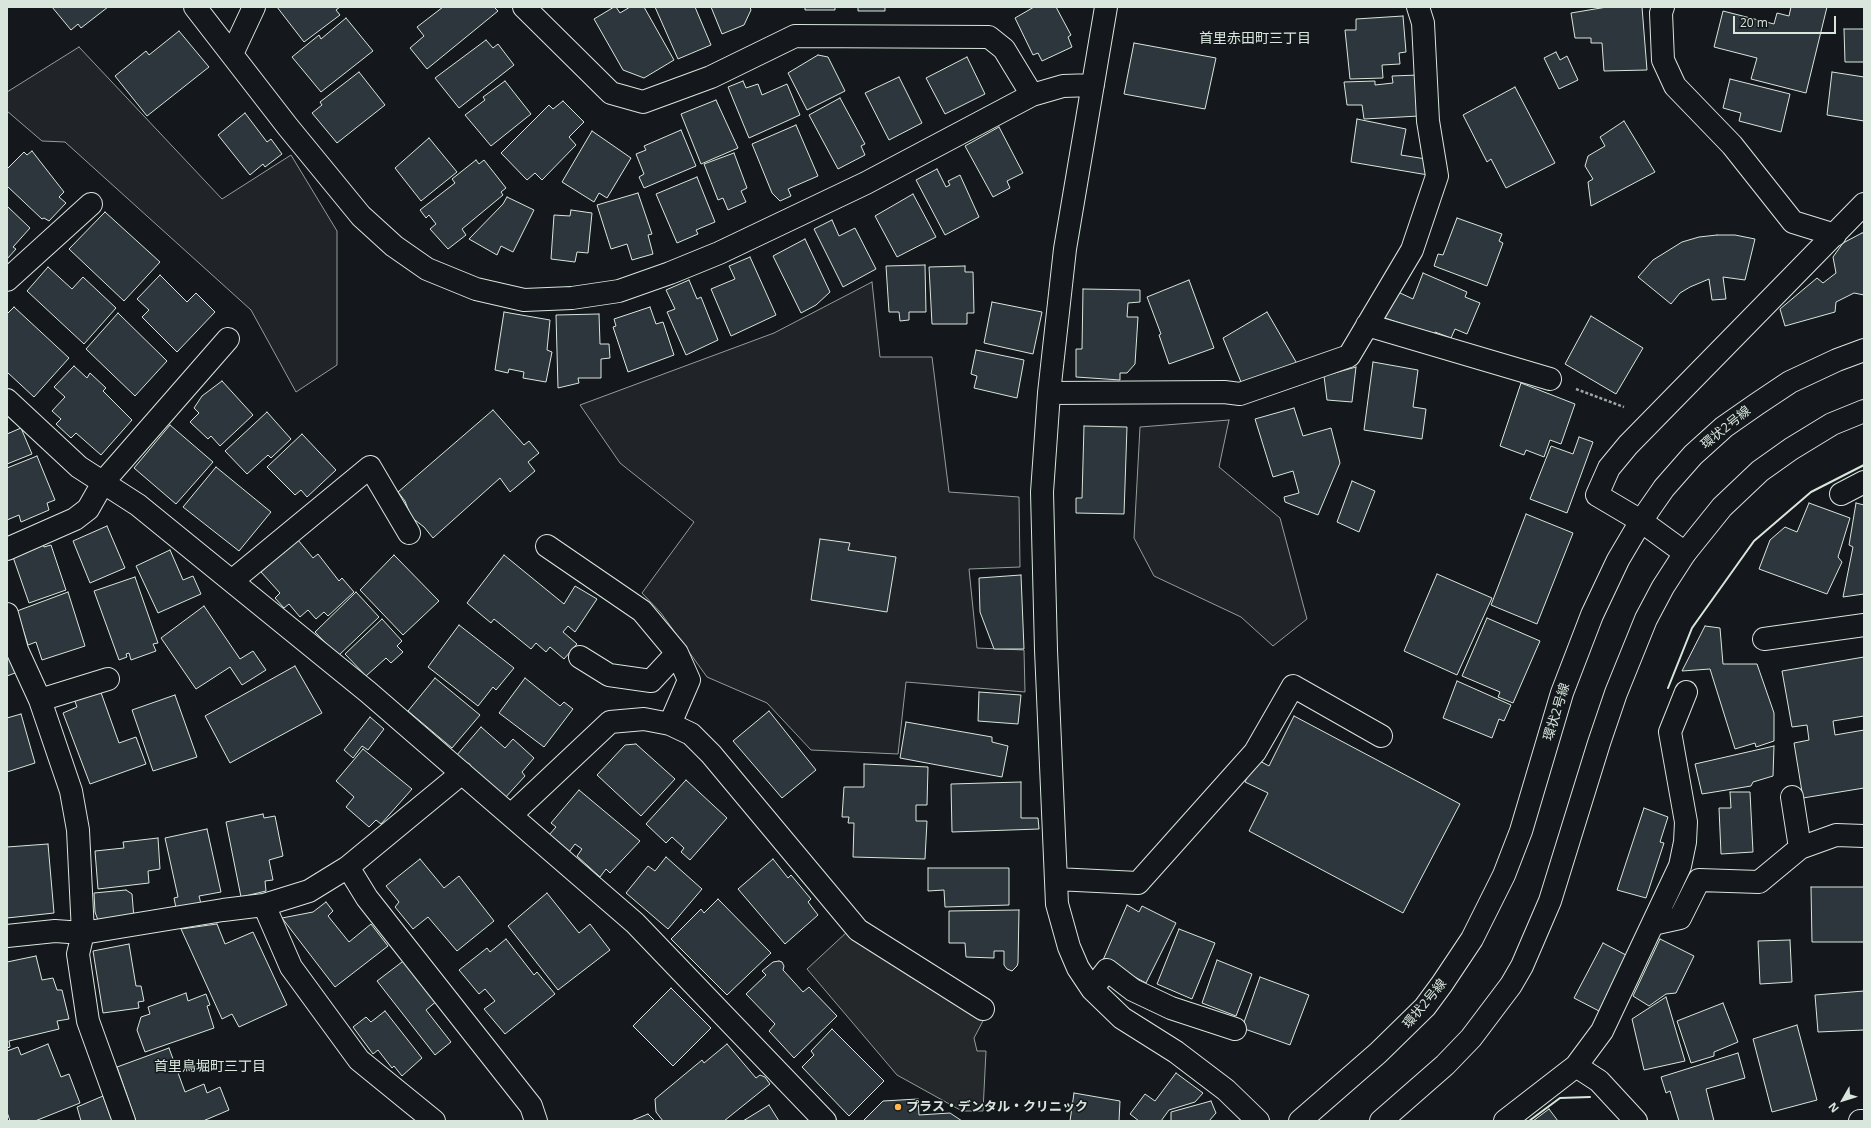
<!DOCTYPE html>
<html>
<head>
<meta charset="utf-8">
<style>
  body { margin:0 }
  #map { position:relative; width:1871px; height:1128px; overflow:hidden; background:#14181c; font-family:"Open Sans",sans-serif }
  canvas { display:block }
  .frame { position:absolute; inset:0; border:8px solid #d8e6dc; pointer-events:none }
  .north { position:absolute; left:1823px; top:1080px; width:40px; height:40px; -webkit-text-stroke:3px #14181c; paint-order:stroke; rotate:231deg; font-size:11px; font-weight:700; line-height:16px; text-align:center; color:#d8e6dc }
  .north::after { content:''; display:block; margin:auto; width:14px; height:18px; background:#d8e6dc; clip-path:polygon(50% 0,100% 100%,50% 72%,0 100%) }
  .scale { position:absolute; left:1733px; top:16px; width:103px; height:18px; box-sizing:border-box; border:2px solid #d8e6dc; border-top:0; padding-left:5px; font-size:12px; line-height:14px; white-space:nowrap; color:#d8e6dc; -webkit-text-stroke:3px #14181c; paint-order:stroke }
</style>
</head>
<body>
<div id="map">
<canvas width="1871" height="1128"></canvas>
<div class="frame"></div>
<div class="north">N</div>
<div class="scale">20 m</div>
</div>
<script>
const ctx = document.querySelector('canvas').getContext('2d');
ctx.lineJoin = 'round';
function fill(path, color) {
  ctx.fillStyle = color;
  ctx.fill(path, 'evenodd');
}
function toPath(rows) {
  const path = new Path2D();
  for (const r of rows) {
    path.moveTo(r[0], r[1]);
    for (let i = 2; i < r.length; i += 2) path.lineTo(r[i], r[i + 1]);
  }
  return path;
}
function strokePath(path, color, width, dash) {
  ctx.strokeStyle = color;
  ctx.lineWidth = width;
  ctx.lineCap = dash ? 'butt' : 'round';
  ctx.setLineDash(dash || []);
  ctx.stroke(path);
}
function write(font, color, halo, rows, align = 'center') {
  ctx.font = font + ' "Open Sans","Noto Sans JP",sans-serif';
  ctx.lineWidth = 3;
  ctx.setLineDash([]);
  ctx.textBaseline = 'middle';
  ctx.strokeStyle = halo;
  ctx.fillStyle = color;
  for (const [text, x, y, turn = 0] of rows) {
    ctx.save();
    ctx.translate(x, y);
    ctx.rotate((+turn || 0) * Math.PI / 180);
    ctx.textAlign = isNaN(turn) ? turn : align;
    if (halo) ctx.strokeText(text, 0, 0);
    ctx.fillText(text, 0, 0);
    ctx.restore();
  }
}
const green = toPath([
  [79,47,222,199,291,155,337,231,337,365,296,392,251,310,65,142,42,141,7,111,7,92,79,47],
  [872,282,880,357,932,357,949,492,1019,497,1020,567,969,569,977,648,1024,650,1025,692,906,682,898,754,811,750,767,703,707,677,661,613,642,593,694,522,620,463,580,405,774,333,872,282],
  [1229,420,1219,467,1280,518,1307,619,1273,646,1241,617,1154,576,1134,538,1140,427,1229,420]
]);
fill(green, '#202428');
strokePath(green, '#939e99', 1);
const parking = toPath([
  [847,932,909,976,984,1019,974,1038,977,1051,986,1051,983,1111,962,1111,897,1075,807,969,847,932]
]);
fill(parking, '#24282b');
strokePath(parking, '#939e99', 1);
const building = toPath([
  [52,7,108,7,81,28,78,24,71,30,52,7],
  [277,7,340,7,336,10,340,15,304,42,277,7],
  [443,7,494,7,498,11,427,69,410,48,424,36,417,27,443,7],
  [614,7,616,7,620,13,630,7,644,7,674,60,644,78,623,70,594,19,614,7],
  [655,7,695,7,711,45,678,59,655,7],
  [711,7,750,7,751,10,744,25,722,34,711,7],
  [805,7,835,7,835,10,805,10,805,7],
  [858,7,885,7,885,11,858,11,858,7],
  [1034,7,1056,7,1071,35,1068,37,1072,47,1042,61,1038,53,1033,55,1015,18,1034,7],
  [1607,7,1642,7,1647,70,1604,71,1602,43,1591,43,1591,38,1575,38,1571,13,1607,7],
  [1791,7,1827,7,1806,93,1751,79,1757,58,1714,47,1723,11,1774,24,1777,13,1789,16,1791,7],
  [1403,16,1406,52,1399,53,1400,64,1382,65,1383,78,1350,79,1345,30,1356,30,1356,19,1403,16],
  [346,18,373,51,321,92,292,57,319,35,321,39,346,18],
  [1844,29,1864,29,1864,62,1845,62,1844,29],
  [179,31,209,67,147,116,115,76,146,51,149,55,179,31],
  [486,40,493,48,498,44,514,65,459,108,435,78,486,40],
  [1134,43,1216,58,1205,109,1124,94,1134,43],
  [1556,52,1560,60,1567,56,1578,80,1559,89,1544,58,1556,52],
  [818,55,828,57,845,91,807,110,788,73,818,55],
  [967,57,985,94,945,114,926,78,967,57],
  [359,72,385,105,337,143,312,113,322,105,320,102,359,72],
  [1832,72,1864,77,1864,121,1827,115,1832,72],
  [1419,75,1419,116,1364,119,1362,105,1347,105,1344,82,1375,81,1375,85,1393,83,1392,76,1419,75],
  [899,77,922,123,889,140,865,93,899,77],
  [1730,79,1790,94,1781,132,1739,121,1741,113,1723,108,1730,79],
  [505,81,531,114,491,146,465,115,485,100,483,97,505,81],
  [743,81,746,88,758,84,762,95,787,84,800,115,749,138,728,87,743,81],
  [1515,87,1555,163,1506,188,1491,159,1487,162,1463,115,1515,87],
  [840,98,865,144,861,146,865,155,838,169,809,115,840,98],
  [716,100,738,148,701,164,681,114,716,100],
  [563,101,584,122,569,137,576,145,542,180,535,173,527,180,501,153,549,105,553,109,563,101],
  [245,113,267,142,271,139,282,154,265,167,263,164,250,175,218,135,245,113],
  [1357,119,1406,129,1401,155,1426,159,1428,175,1351,162,1357,119],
  [1624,121,1655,172,1591,206,1588,182,1593,179,1585,166,1588,156,1605,146,1600,137,1624,121],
  [796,125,818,176,788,189,791,196,780,201,772,193,752,144,796,125],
  [999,127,1023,173,1007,181,1010,188,993,197,965,146,999,127],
  [681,130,696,166,644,188,639,177,644,174,636,154,646,150,644,146,681,130],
  [592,131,631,158,607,198,599,193,594,202,562,182,592,131],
  [429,138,457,172,421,201,395,168,429,138],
  [32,151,64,192,59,197,66,203,49,221,44,218,42,219,7,186,7,169,24,152,27,155,32,151],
  [734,153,747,188,741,191,746,202,728,210,723,198,718,200,704,164,734,153],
  [476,160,479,164,484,160,506,188,501,192,503,195,462,229,466,235,448,249,430,229,436,224,429,215,426,218,420,210,455,183,452,179,476,160],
  [937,169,946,187,950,185,948,181,960,175,979,217,945,235,916,180,937,169],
  [697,177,715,222,696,230,698,234,677,243,656,194,697,177],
  [638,193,652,234,648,235,653,254,632,260,627,244,611,249,597,205,638,193],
  [913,194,936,237,897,257,875,216,913,194],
  [507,197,534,210,513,252,501,246,497,255,469,239,503,204,507,197],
  [7,206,30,228,13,247,16,249,7,259,7,206],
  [571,210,592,213,588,253,577,252,575,262,551,259,554,215,570,216,571,210],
  [105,212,160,262,124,301,69,249,105,212],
  [1457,218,1502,234,1499,241,1503,243,1487,286,1434,266,1438,254,1443,255,1457,218],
  [832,220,839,236,855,228,876,269,843,287,814,229,832,220],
  [1862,233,1864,233,1864,295,1854,293,1836,302,1835,312,1785,326,1780,309,1817,278,1823,283,1836,273,1833,257,1843,243,1862,233],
  [1717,235,1735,235,1755,239,1745,280,1723,277,1726,299,1712,300,1709,279,1690,287,1680,293,1671,304,1638,277,1653,260,1682,242,1699,237,1717,235],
  [805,239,830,292,816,305,801,313,773,256,805,239],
  [750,257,776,315,731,336,711,289,735,279,729,266,750,257],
  [925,265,926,312,909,312,909,320,900,321,899,312,889,312,886,266,925,265],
  [965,266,965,272,973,272,974,313,967,313,967,324,932,324,929,267,965,266],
  [48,267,72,289,83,277,116,308,84,344,27,291,48,267],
  [1423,273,1467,292,1465,297,1480,303,1467,334,1455,329,1451,338,1435,332,1434,335,1385,318,1398,292,1413,299,1423,273],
  [160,275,187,302,196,293,215,312,177,352,142,317,149,310,137,299,160,275],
  [689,280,697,299,701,297,718,340,686,355,667,312,675,309,666,290,689,280],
  [1189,280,1214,348,1169,364,1159,335,1161,334,1147,297,1189,280],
  [1083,289,1140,290,1140,302,1128,303,1127,317,1138,317,1135,364,1127,373,1120,373,1120,380,1076,377,1076,349,1082,349,1083,289],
  [992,302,1042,312,1033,354,984,343,992,302],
  [14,307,69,358,34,397,7,372,7,314,14,307],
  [650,307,656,324,663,322,674,355,628,372,613,327,616,326,614,319,650,307],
  [504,312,550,320,547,350,552,352,546,382,523,378,524,372,509,369,508,373,495,370,504,312],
  [1267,312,1299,367,1237,383,1241,382,1223,338,1267,312],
  [118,313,167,361,135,396,86,349,118,313],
  [599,314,600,344,609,344,610,358,601,359,601,378,578,378,579,383,558,388,556,315,599,314],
  [1591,316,1643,348,1616,394,1565,364,1591,316],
  [976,350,1024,360,1017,398,974,388,977,376,971,374,976,350],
  [1373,362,1418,370,1413,407,1426,409,1422,439,1364,430,1373,362],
  [74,366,87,378,90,373,106,388,103,391,132,420,101,455,76,433,71,438,56,424,61,419,52,411,65,397,54,387,74,366],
  [1356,367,1352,402,1327,400,1324,376,1356,367],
  [222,381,253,415,220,446,211,436,208,439,190,422,199,413,194,408,202,396,222,381],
  [1521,383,1575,404,1561,444,1550,440,1544,457,1526,450,1524,455,1500,446,1521,383],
  [1294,408,1303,436,1331,428,1340,463,1318,515,1285,502,1284,497,1299,493,1293,471,1273,477,1255,419,1294,408],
  [493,410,524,445,529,441,539,453,528,462,535,471,510,492,500,478,433,538,424,527,411,517,405,501,398,492,493,410],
  [267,412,291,439,271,458,268,455,247,474,225,451,267,412],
  [170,425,213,462,176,504,134,468,170,425],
  [1084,426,1127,427,1124,514,1076,513,1076,498,1082,498,1084,426],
  [21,428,32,454,7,464,7,434,21,428],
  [302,434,336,470,307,497,301,490,295,495,267,467,302,434],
  [1579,437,1593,442,1567,513,1530,499,1551,446,1573,454,1579,437],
  [37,456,55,500,47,503,49,510,21,522,19,515,7,520,7,468,37,456],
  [216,467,271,512,239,551,183,507,216,467],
  [1352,481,1375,491,1359,532,1337,522,1352,481],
  [1809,503,1850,518,1838,557,1842,562,1827,594,1759,569,1770,540,1785,527,1797,532,1809,503],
  [1856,503,1864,505,1864,594,1843,597,1853,547,1849,545,1856,503],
  [1526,514,1573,533,1537,624,1491,605,1526,514],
  [107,526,125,568,90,583,73,541,107,526],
  [820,539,850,543,848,550,896,557,887,612,811,600,820,539],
  [298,540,313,558,318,554,339,581,342,578,354,592,328,616,324,612,316,619,308,610,300,617,289,604,284,608,275,598,280,593,261,572,298,540],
  [42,542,44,547,51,545,66,590,29,603,13,557,28,552,27,547,42,542],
  [170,550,183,580,193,576,201,594,158,613,136,566,170,550],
  [394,555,439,601,403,635,360,590,394,555],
  [504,555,564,604,575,586,597,599,575,632,568,626,563,632,577,644,564,659,550,647,546,652,536,643,531,649,494,619,491,623,467,603,504,555],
  [1437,574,1492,598,1457,675,1404,651,1437,574],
  [1021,575,1024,649,994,649,980,612,979,578,1021,575],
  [135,577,158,643,153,644,156,651,131,660,129,653,126,654,127,657,119,660,94,591,135,577],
  [68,592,85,646,42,660,36,642,28,645,17,611,68,592],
  [356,592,379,617,338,656,315,632,356,592],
  [204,606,240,659,253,651,266,670,242,685,230,667,196,689,161,638,204,606],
  [1487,618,1540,641,1513,703,1498,697,1500,692,1462,676,1487,618],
  [382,619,402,641,397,646,403,652,391,663,386,658,366,676,345,654,382,619],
  [459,625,514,668,496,690,493,687,478,706,428,667,459,625],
  [1705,626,1720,628,1723,664,1757,664,1774,713,1774,741,1756,747,1755,743,1735,749,1710,669,1682,671,1705,626],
  [7,651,15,673,7,676,7,651],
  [1864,657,1864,716,1833,721,1835,735,1864,730,1864,788,1803,798,1794,743,1809,740,1807,725,1792,727,1782,671,1864,657],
  [295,666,322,713,230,763,205,716,295,666],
  [435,678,480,715,452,748,408,711,435,678],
  [525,678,560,706,564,702,573,709,544,747,499,713,525,678],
  [1457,681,1511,705,1504,721,1499,719,1492,738,1443,718,1457,681],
  [99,687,119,743,136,737,146,764,90,784,63,713,77,707,73,696,99,687],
  [979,692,1021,695,1018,724,978,721,979,692],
  [175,695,197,757,153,771,132,710,175,695],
  [769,711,816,770,782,798,733,741,769,711],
  [21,714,35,763,7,772,7,718,21,714],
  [1294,716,1460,804,1403,913,1249,831,1268,793,1245,782,1256,759,1269,766,1294,716],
  [370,717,384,729,368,750,362,746,353,758,344,750,370,717],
  [906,722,992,737,992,742,1008,746,1002,777,900,758,906,722],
  [481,727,505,748,513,739,534,758,522,772,525,776,504,799,456,756,481,727],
  [636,744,675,779,641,816,597,775,625,745,636,744],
  [1774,746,1773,776,1753,782,1751,786,1702,794,1695,764,1774,746],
  [363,749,412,789,381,824,376,820,369,827,346,807,354,797,336,781,363,749],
  [864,764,928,767,927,805,916,805,916,821,927,821,925,859,853,857,854,823,848,823,849,817,842,817,844,787,864,787,864,764],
  [686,780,727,818,690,860,681,852,684,848,672,837,666,843,646,824,686,780],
  [1021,782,1021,818,1038,818,1039,829,952,832,951,784,1021,782],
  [579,790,640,841,610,873,606,869,600,877,577,856,582,849,575,844,569,852,549,835,556,827,551,823,579,790],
  [1730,792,1750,792,1753,852,1721,854,1719,808,1731,808,1730,792],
  [1644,808,1668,817,1660,842,1664,843,1646,898,1617,890,1644,808],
  [263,814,264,818,275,816,283,856,269,860,273,880,265,881,266,891,241,897,226,822,263,814],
  [207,829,221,892,199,896,201,904,176,908,174,898,178,897,165,838,207,829],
  [158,838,160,869,148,871,149,883,98,889,95,851,124,848,123,842,158,838],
  [48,844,54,913,7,918,7,847,48,844],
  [666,857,702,889,668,929,626,893,648,866,655,871,666,857],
  [420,859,444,888,459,876,494,921,457,951,428,917,413,929,395,907,399,902,386,886,420,859],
  [773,859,788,878,791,875,811,899,808,902,818,915,785,944,738,889,773,859],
  [928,868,1009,868,1009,905,945,907,944,890,928,891,928,868],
  [1811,887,1864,887,1864,942,1812,942,1811,887],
  [126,890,132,894,134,919,99,923,95,912,94,893,126,890],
  [547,893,579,933,590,924,610,950,558,990,508,926,547,893],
  [718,899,771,953,727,995,671,939,701,909,704,913,718,899],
  [326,902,333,911,328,916,349,942,371,924,388,946,335,987,282,918,313,912,326,902],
  [1127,905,1139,912,1142,906,1176,923,1146,983,1103,960,1127,905],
  [1019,910,1018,963,1017,966,1012,971,1007,969,1004,965,1004,951,994,951,994,958,966,957,965,943,949,943,949,911,1019,910],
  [217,924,225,944,253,932,287,1005,239,1027,232,1014,222,1019,181,929,217,924],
  [1179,929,1215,943,1192,999,1157,984,1179,929],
  [506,939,534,975,537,972,555,994,505,1034,484,1009,495,1001,485,989,479,994,459,970,487,948,490,952,506,939],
  [1660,939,1694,956,1676,993,1666,994,1649,1006,1633,996,1660,939],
  [1790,940,1792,982,1760,984,1758,941,1790,940],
  [1603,943,1626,955,1599,1011,1574,998,1603,943],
  [129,944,136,986,141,986,144,1001,138,1002,139,1008,103,1013,93,951,129,944],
  [36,956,42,980,53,978,57,990,62,990,69,1019,57,1021,59,1029,9,1041,10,1047,7,1048,7,962,36,956],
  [406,959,438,1000,426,1010,451,1042,435,1055,377,981,406,959],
  [1217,960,1252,974,1236,1016,1202,1003,1217,960],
  [779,961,782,962,784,966,783,970,803,992,809,987,837,1016,794,1058,769,1031,775,1024,746,994,766,975,762,971,773,962,779,961],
  [1260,977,1309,995,1290,1045,1242,1028,1260,977],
  [671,988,711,1028,673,1066,633,1026,671,988],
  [1864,991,1864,1030,1818,1032,1815,995,1864,991],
  [186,993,188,1001,206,994,210,1005,207,1006,214,1028,145,1052,137,1030,141,1017,150,1014,148,1007,186,993],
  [1666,997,1685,1061,1644,1070,1632,1019,1666,997],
  [1723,1003,1738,1042,1714,1052,1714,1056,1691,1063,1677,1021,1723,1003],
  [385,1011,422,1058,402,1076,394,1066,392,1068,378,1050,373,1054,353,1027,366,1017,371,1022,385,1011],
  [1797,1025,1817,1100,1772,1112,1753,1039,1797,1025],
  [832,1029,884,1081,849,1116,802,1067,814,1055,811,1051,832,1029],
  [48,1044,61,1077,69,1074,80,1103,35,1121,10,1121,7,1112,7,1051,18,1047,21,1055,48,1044],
  [727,1044,756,1078,760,1075,765,1077,770,1084,724,1121,663,1121,656,1112,655,1099,702,1060,704,1063,727,1044],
  [169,1048,185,1092,204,1084,207,1093,220,1087,229,1110,203,1121,136,1121,117,1067,169,1048],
  [1738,1053,1745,1078,1706,1089,1714,1121,1679,1121,1670,1091,1666,1093,1661,1077,1738,1053],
  [1176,1073,1203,1093,1195,1102,1169,1110,1161,1121,1139,1121,1130,1114,1145,1094,1155,1101,1176,1073],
  [1074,1093,1120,1101,1119,1121,1070,1121,1074,1093],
  [103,1096,112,1121,81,1121,77,1107,103,1096],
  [918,1099,919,1115,950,1113,962,1121,863,1121,883,1101,918,1099],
  [1211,1101,1216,1113,1209,1121,1171,1121,1171,1112,1211,1101],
  [769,1105,779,1121,743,1121,769,1105],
  [1549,1109,1558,1121,1533,1121,1549,1109],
  [648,1114,655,1121,631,1121,648,1114]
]);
fill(building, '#2c363c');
strokePath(building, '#d8e6dc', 1);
const minor = toPath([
  [195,7,288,127,361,216,394,246,427,269,476,289,524,300,572,298,619,291,670,273,719,253,866,183,1032,95,1063,86,1093,85],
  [524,7,611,93,643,102,711,77,795,36,989,37,1004,49,1032,95],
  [1106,7,1065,249,1049,393,1042,492,1046,650,1057,904,1069,947,1078,968,1092,989,1122,1018,1176,1052,1226,1090,1258,1121],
  [1663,7,1661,13,1663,60,1675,86,1732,145,1793,222,1835,235],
  [232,54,254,7],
  [7,280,91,204],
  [1367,325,1550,379],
  [1049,393,1224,392,1240,394,1349,356,1412,250,1437,176,1428,121,1423,23,1418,7],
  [7,400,79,467,138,505,368,692,635,923,825,1121],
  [1841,494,1864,482],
  [547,546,642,611,677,653,689,680,670,724],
  [7,549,75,519,88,509,104,481,228,339],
  [1685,553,1641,521,1597,495,1609,468,1628,445,1864,204],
  [233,580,370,467,409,533],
  [7,614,17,650,40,700,71,791,78,830,83,933,78,954,88,1021,124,1121],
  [1764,639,1864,625],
  [580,657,609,675,651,681,677,653],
  [40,700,108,679],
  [1792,797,1800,848],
  [511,815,610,722,644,719,670,724,691,734,711,754,858,930,983,1009],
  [348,867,367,898,531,1106,536,1121],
  [1056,879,1138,883,1255,752,1293,686,1381,736],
  [264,905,291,967,359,1060,434,1121],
  [1653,924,1680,918,1699,880,1759,882,1800,848,1836,835,1864,836],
  [7,936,55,931,83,933,223,910,264,905,309,891,348,867,462,773],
  [1092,989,1107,970,1133,990,1171,1008,1235,1029],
  [1576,1066,1602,1031,1680,866,1685,842,1686,822,1670,732,1686,692],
  [1505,1121,1576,1066,1599,1081,1636,1121],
  [1860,1121,1864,1121]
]);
const major = toPath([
  [1300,1121,1378,1053,1425,1007,1442,984,1472,939,1504,875,1521,831,1562,693,1592,615,1618,560,1641,521,1664,488,1693,455,1724,427,1757,404,1790,382,1837,360,1864,350],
  [1381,1121,1445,1065,1471,1038,1511,985,1522,966,1550,901,1599,743,1616,693,1646,619,1663,587,1685,553,1722,507,1760,471,1791,449,1832,424,1864,411]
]);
strokePath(minor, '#d8e6dc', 24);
strokePath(major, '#d8e6dc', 24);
strokePath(toPath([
  [1576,389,1624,407]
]), '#9da8a2', 2.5, [3, 2]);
strokePath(minor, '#14181c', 22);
strokePath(major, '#14181c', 22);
strokePath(toPath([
  [1668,688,1692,628,1754,541,1811,492,1864,465],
  [1529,1121,1560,1098,1590,1097]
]), '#d8e6dc', 2);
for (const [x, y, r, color] of [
  [898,1107,4,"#ffb74d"]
]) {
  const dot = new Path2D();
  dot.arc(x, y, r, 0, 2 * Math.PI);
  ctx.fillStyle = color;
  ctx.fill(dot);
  strokePath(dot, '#14181c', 1.5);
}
write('13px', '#d8e6dc', '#14181c', [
  ["環状2号線",1726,428,-39],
  ["環状2号線",1557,712,-73],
  ["環状2号線",1425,1004,-50]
]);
write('bold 13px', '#d8e6dc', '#14181c', [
  ["プラス・デンタル・クリニック",906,1107]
], 'left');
write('14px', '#d8e6dc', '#14181c', [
  ["首里赤田町三丁目",1255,39],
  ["首里鳥堀町三丁目",210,1067]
]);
</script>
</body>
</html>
